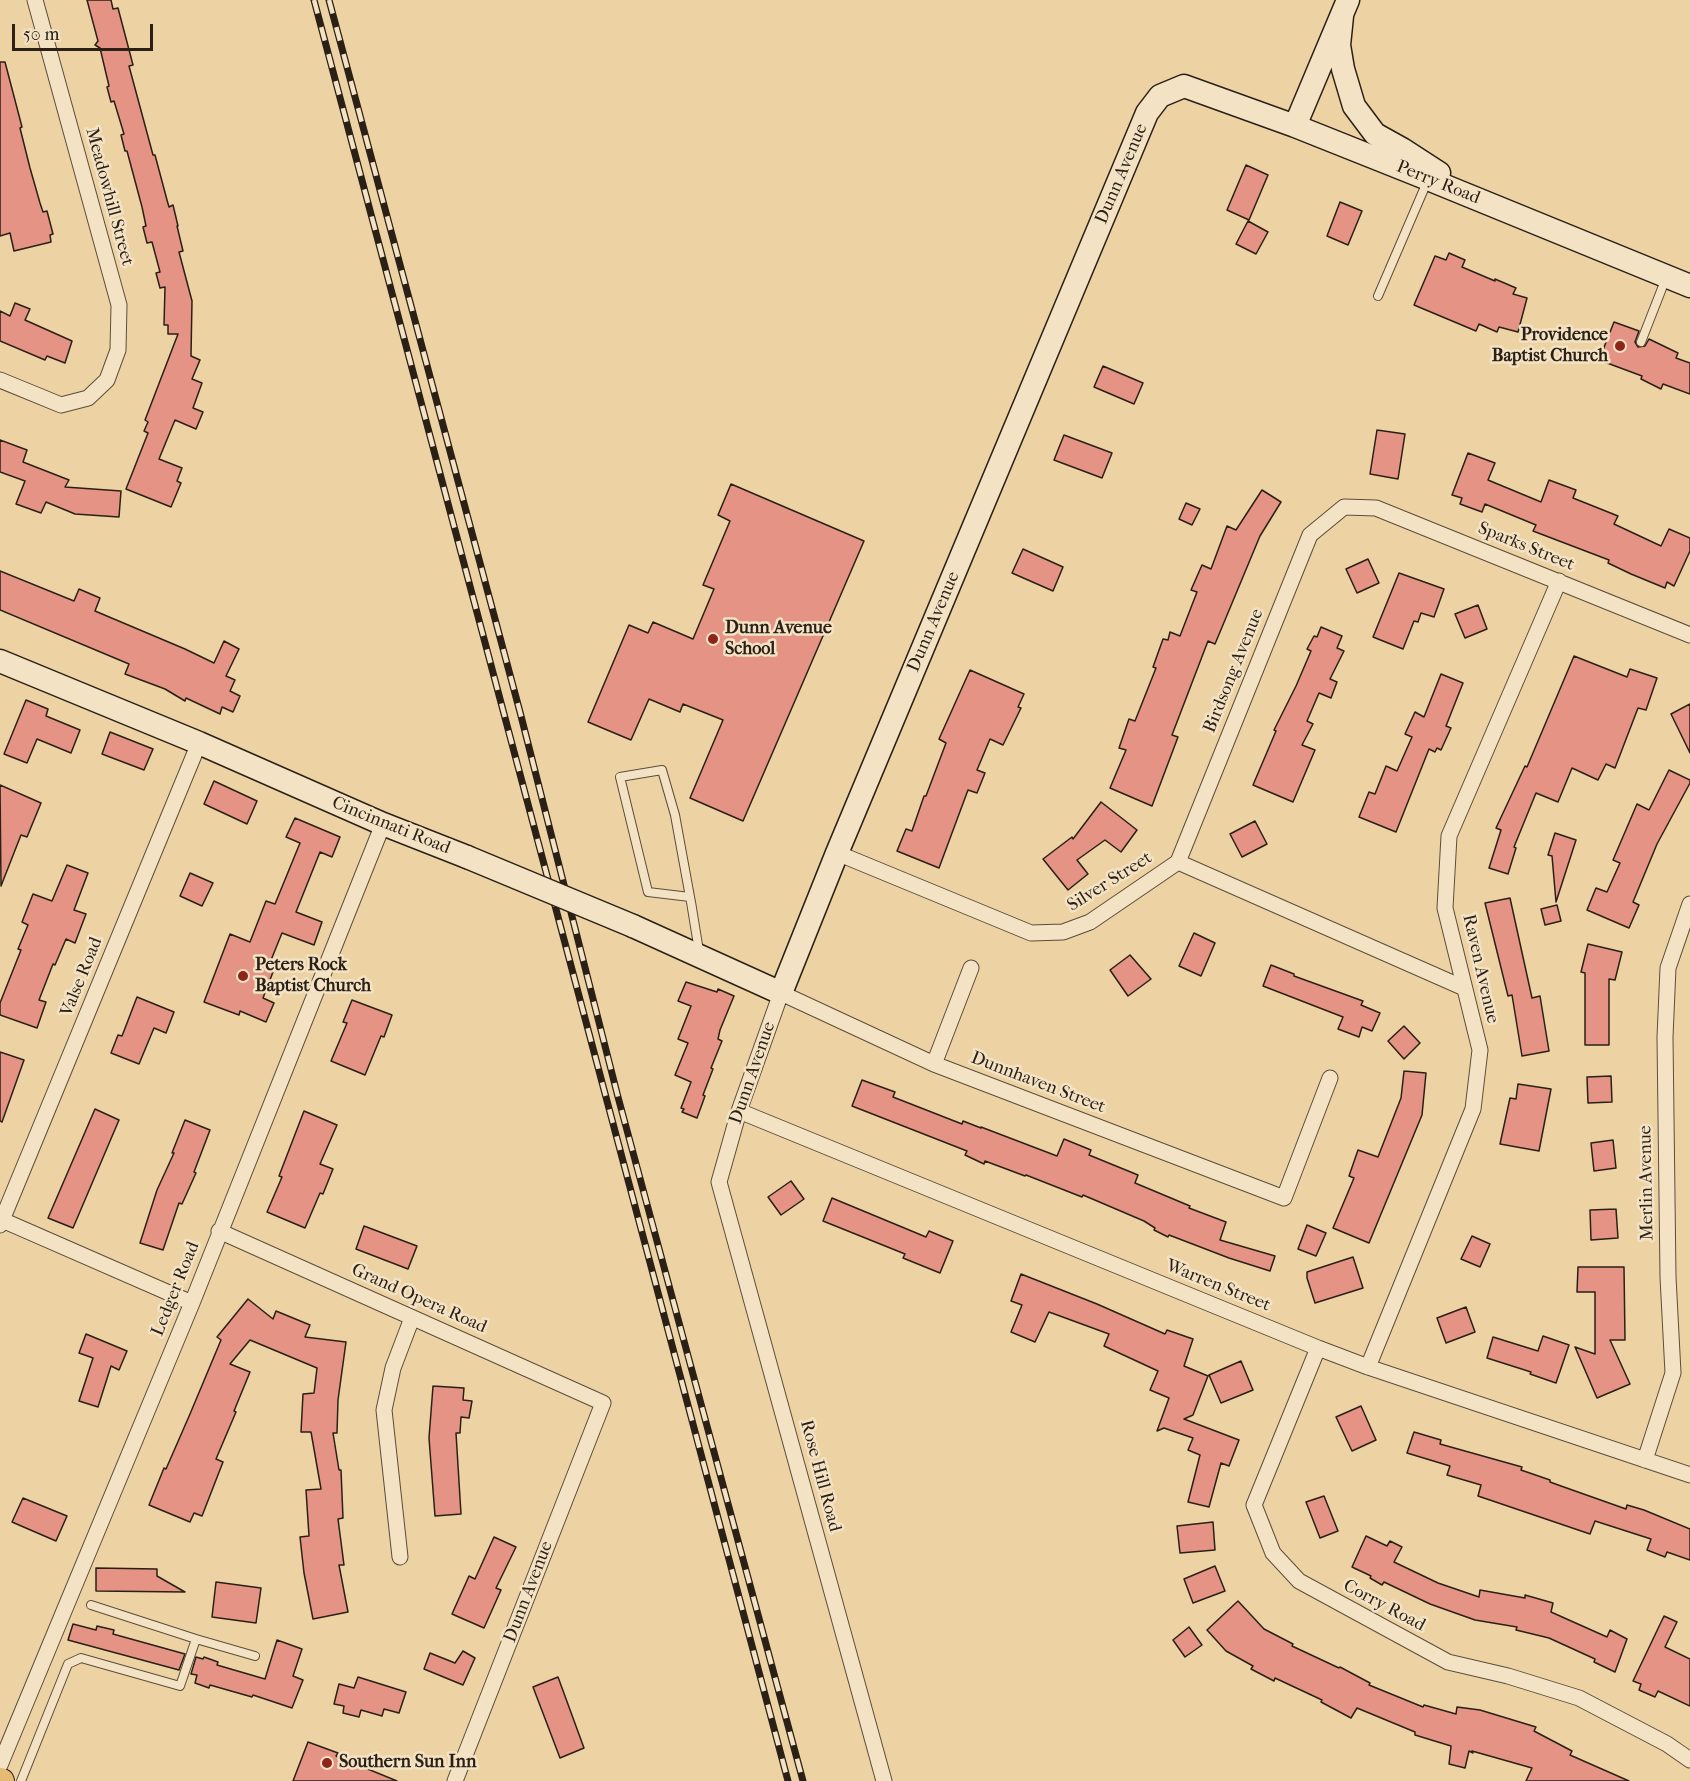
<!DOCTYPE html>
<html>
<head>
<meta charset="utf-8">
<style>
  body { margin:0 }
  #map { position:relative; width:1690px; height:1781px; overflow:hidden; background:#edd3a4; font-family:"IM FELL French Canon",serif }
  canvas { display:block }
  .scale { position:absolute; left:12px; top:24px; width:141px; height:27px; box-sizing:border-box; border:3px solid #2a2016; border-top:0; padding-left:8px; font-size:18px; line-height:21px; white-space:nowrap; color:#2a2016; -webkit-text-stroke:4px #f3e2c4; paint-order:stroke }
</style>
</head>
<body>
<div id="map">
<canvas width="1690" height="1781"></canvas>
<div class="scale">50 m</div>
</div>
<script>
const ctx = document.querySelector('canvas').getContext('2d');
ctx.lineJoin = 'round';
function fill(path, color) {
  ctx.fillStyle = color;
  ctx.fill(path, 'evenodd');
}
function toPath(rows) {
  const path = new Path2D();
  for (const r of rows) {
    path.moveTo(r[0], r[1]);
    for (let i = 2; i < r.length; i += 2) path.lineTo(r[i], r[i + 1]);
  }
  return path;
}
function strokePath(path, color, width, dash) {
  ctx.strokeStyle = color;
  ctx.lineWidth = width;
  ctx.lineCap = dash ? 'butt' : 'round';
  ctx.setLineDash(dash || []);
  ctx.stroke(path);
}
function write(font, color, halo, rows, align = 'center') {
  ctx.font = font + ' "IM FELL French Canon",serif';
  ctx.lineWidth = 5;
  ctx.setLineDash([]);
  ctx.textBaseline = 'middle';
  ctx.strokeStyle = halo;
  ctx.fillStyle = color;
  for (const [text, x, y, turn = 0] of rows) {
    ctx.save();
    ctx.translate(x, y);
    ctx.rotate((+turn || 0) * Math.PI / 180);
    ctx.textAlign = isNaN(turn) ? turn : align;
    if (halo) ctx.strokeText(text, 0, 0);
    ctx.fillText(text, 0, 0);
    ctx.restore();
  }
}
const building = toPath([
  [87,0,111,0,113,9,118,8,133,65,129,66,153,155,155,155,167,200,169,207,173,205,178,226,177,226,183,251,179,252,192,301,191,356,200,360,192,379,202,383,193,408,203,412,196,429,175,420,159,459,182,468,177,481,181,483,171,507,126,489,148,433,144,431,148,422,145,420,178,334,168,334,168,325,164,325,165,287,160,288,156,273,160,272,152,242,147,243,143,227,146,226,142,207,127,151,125,151,121,135,124,134,114,101,111,102,107,87,109,86,100,48,95,45,98,41,87,0],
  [0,62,5,62,22,127,20,128,30,168,40,203,43,212,47,211,53,234,50,235,51,242,14,251,10,233,0,236,0,62],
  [1246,165,1268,175,1249,220,1227,210,1246,165],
  [1340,202,1362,211,1348,245,1327,236,1340,202],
  [1248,221,1268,232,1256,254,1236,244,1248,221],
  [1449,253,1465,260,1462,267,1495,281,1495,279,1516,288,1513,294,1527,298,1518,332,1499,327,1497,332,1479,324,1476,331,1414,305,1435,256,1446,260,1449,253],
  [15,303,30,309,25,320,72,341,65,363,47,356,45,360,0,341,0,311,10,316,15,303],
  [1614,322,1639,331,1635,342,1638,347,1645,346,1649,339,1678,353,1676,358,1690,363,1690,394,1663,384,1661,389,1641,379,1642,376,1599,360,1614,322],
  [1103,366,1143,383,1134,404,1094,387,1103,366],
  [1377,430,1405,434,1398,479,1370,474,1377,430],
  [1064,435,1112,453,1102,478,1054,460,1064,435],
  [0,440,27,450,23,462,69,480,65,487,121,491,119,517,75,514,46,502,41,513,16,504,25,481,0,472,0,440],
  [1468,453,1495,463,1488,480,1541,502,1549,480,1576,490,1573,498,1618,516,1614,524,1661,546,1669,529,1690,538,1690,551,1674,586,1667,582,1665,588,1631,574,1608,563,1609,560,1533,531,1536,525,1485,504,1482,512,1460,504,1462,498,1452,495,1468,453],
  [731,484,864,541,743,821,690,798,723,720,683,704,680,712,649,699,631,740,588,722,629,625,648,633,653,622,693,639,714,589,703,585,730,521,718,515,731,484],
  [1262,490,1281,502,1260,536,1215,644,1208,641,1172,735,1178,737,1152,806,1110,788,1126,750,1119,748,1129,719,1135,721,1156,668,1153,667,1163,639,1168,640,1170,632,1180,636,1197,592,1191,590,1202,565,1211,569,1227,526,1236,530,1262,490],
  [1186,503,1200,509,1192,525,1179,519,1186,503],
  [1023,549,1063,567,1053,591,1012,573,1023,549],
  [1368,559,1379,583,1357,593,1346,569,1368,559],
  [0,571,74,601,79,589,100,598,95,611,185,649,214,663,224,641,239,649,226,676,235,680,230,691,240,696,233,712,222,707,220,714,186,698,185,701,165,689,125,674,129,664,0,610,0,571],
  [1399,573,1444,589,1434,617,1421,613,1418,622,1414,621,1403,649,1373,637,1399,573],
  [1478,605,1487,629,1465,638,1455,614,1478,605],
  [1321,627,1342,636,1337,648,1344,651,1330,679,1337,682,1331,698,1319,693,1307,721,1313,724,1302,745,1315,750,1293,802,1253,785,1276,731,1274,730,1296,686,1311,651,1307,649,1314,636,1317,637,1321,627],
  [1574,656,1627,677,1630,669,1657,678,1646,710,1638,708,1615,768,1606,764,1598,780,1572,768,1558,802,1536,793,1514,847,1516,848,1508,874,1489,868,1501,830,1496,828,1525,766,1527,767,1574,656],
  [970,670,1024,694,1018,707,1021,708,1003,745,990,739,977,770,985,773,977,793,968,790,939,868,897,851,906,829,912,831,924,796,926,796,946,743,939,739,970,670],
  [1441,674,1463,683,1446,726,1451,728,1441,750,1437,748,1435,752,1429,749,1396,832,1359,817,1369,792,1375,794,1386,766,1397,771,1412,737,1405,734,1415,712,1424,717,1441,674],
  [26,700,48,709,46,716,80,730,71,753,37,739,27,763,4,754,26,700],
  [1690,704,1690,753,1671,714,1690,704],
  [110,732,153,749,144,770,102,754,110,732],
  [1669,770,1690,780,1690,783,1657,844,1633,902,1639,905,1629,928,1587,910,1596,888,1607,892,1620,863,1613,860,1637,804,1649,810,1669,770],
  [214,781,257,801,247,824,204,804,214,781],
  [0,785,41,803,27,837,21,835,1,886,0,785],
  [1101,802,1137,830,1121,852,1105,840,1077,860,1088,874,1068,890,1043,859,1072,837,1073,839,1101,802],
  [295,818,340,837,332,857,320,852,296,912,322,922,314,945,282,933,267,970,273,972,263,998,274,1003,266,1022,240,1011,239,1015,204,1002,230,934,250,942,266,901,275,904,300,843,286,837,295,818],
  [1255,821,1267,844,1242,857,1230,834,1255,821],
  [1555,833,1576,840,1556,902,1552,856,1548,855,1555,833],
  [67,865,88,873,74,910,86,914,75,943,66,939,55,965,53,964,39,1000,46,1002,37,1028,0,1015,0,1003,21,950,18,949,28,925,22,922,33,894,52,901,67,865],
  [190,873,213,883,202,906,180,896,190,873],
  [1510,898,1532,998,1540,996,1549,1051,1522,1056,1512,995,1508,996,1485,903,1510,898],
  [1557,905,1561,921,1545,925,1541,909,1557,905],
  [1194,933,1215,943,1201,976,1179,966,1194,933],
  [1588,944,1622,952,1615,980,1609,979,1609,1045,1585,1045,1585,973,1581,972,1588,944],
  [1130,955,1151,979,1128,996,1110,970,1130,955],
  [1271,965,1294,974,1294,976,1363,1001,1361,1005,1380,1013,1372,1031,1362,1027,1359,1037,1346,1032,1338,1029,1343,1017,1263,986,1271,965],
  [686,982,717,992,718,989,734,996,720,1030,718,1039,722,1041,711,1068,713,1069,703,1095,705,1096,697,1118,682,1112,684,1109,681,1108,691,1082,675,1075,688,1043,678,1039,691,1006,678,1001,686,982],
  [137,997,174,1012,166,1033,154,1028,139,1064,111,1053,118,1035,122,1036,137,997],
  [352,1000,392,1015,384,1037,381,1036,365,1075,331,1061,347,1023,343,1022,352,1000],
  [1404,1026,1420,1043,1404,1059,1388,1041,1404,1026],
  [0,1052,24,1060,2,1122,0,1121,0,1052],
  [1404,1071,1426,1073,1422,1115,1369,1243,1333,1228,1354,1178,1349,1176,1358,1150,1378,1157,1401,1098,1404,1071],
  [1611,1076,1612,1102,1588,1103,1587,1077,1611,1076],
  [862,1080,895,1092,893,1097,962,1124,963,1121,981,1128,981,1127,1057,1156,1064,1139,1091,1150,1089,1155,1138,1175,1135,1183,1190,1206,1189,1208,1226,1222,1220,1240,1275,1256,1270,1271,1229,1258,1169,1235,1168,1237,1154,1230,1155,1228,1144,1221,1083,1195,1082,1197,1026,1175,1025,1176,985,1161,984,1164,965,1155,967,1151,852,1106,862,1080],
  [1518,1084,1551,1089,1539,1151,1500,1144,1510,1098,1516,1099,1518,1084],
  [95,1109,119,1120,73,1228,48,1218,95,1109],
  [304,1111,337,1125,320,1164,333,1169,323,1194,320,1193,305,1228,267,1212,282,1177,279,1176,304,1111],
  [185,1120,210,1130,194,1172,196,1173,182,1204,179,1203,163,1250,140,1243,157,1190,174,1153,172,1153,185,1120],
  [1613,1140,1616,1168,1594,1171,1591,1143,1613,1140],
  [791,1181,804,1199,781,1215,768,1197,791,1181],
  [832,1198,926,1237,929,1231,953,1241,940,1273,903,1258,905,1254,823,1221,832,1198],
  [1616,1209,1618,1238,1591,1240,1590,1210,1616,1209],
  [1307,1225,1326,1233,1316,1256,1298,1249,1307,1225],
  [364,1226,417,1246,408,1269,356,1249,364,1226],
  [1472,1236,1490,1244,1480,1267,1461,1259,1472,1236],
  [1353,1257,1363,1288,1315,1303,1307,1278,1307,1272,1353,1257],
  [1578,1267,1624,1267,1625,1340,1610,1340,1630,1384,1597,1398,1575,1347,1595,1354,1595,1292,1577,1292,1578,1267],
  [1021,1274,1097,1304,1165,1334,1167,1330,1193,1339,1184,1366,1208,1376,1193,1415,1184,1419,1239,1440,1229,1466,1221,1463,1209,1507,1188,1502,1200,1455,1188,1450,1193,1438,1164,1428,1157,1431,1169,1398,1150,1390,1158,1371,1104,1346,1109,1334,1049,1312,1035,1342,1011,1332,1022,1305,1011,1301,1021,1274],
  [248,1299,273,1319,276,1311,310,1325,305,1337,346,1342,338,1400,337,1433,333,1433,339,1470,341,1470,343,1518,338,1519,344,1565,339,1565,348,1612,313,1619,304,1573,300,1537,309,1536,306,1490,321,1489,311,1432,301,1432,303,1394,314,1393,317,1368,250,1340,230,1364,250,1372,234,1411,236,1412,216,1459,223,1462,202,1516,194,1513,190,1522,149,1505,164,1468,166,1469,190,1414,221,1340,217,1337,248,1299],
  [1466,1307,1475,1332,1446,1343,1437,1318,1466,1307],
  [86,1334,127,1351,119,1370,111,1366,98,1407,79,1401,93,1358,79,1353,86,1334],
  [1543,1336,1569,1345,1556,1383,1530,1374,1531,1372,1487,1358,1493,1337,1538,1351,1543,1336],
  [1241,1361,1253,1390,1221,1403,1209,1375,1241,1361],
  [433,1386,464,1388,463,1400,472,1401,469,1418,461,1417,460,1433,456,1433,461,1514,435,1516,429,1438,433,1386],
  [1361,1406,1376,1440,1352,1451,1336,1417,1361,1406],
  [1414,1432,1441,1440,1440,1444,1522,1467,1521,1470,1550,1480,1550,1482,1561,1486,1626,1509,1627,1505,1644,1510,1690,1529,1690,1560,1667,1552,1665,1557,1647,1550,1651,1539,1595,1521,1590,1534,1478,1496,1481,1485,1447,1475,1450,1466,1407,1453,1414,1432],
  [1324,1496,1338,1531,1320,1538,1306,1502,1324,1496],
  [23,1498,67,1516,56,1541,12,1522,23,1498],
  [1213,1522,1215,1550,1180,1553,1177,1526,1213,1522],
  [1366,1536,1387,1546,1390,1541,1402,1547,1394,1562,1438,1583,1479,1597,1480,1590,1525,1598,1525,1595,1553,1603,1551,1612,1607,1637,1610,1630,1627,1639,1615,1672,1594,1662,1595,1659,1549,1638,1516,1630,1517,1627,1475,1620,1430,1604,1384,1582,1382,1585,1370,1578,1371,1576,1352,1567,1366,1536],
  [494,1537,516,1547,496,1588,501,1590,484,1628,452,1614,469,1576,475,1579,494,1537],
  [1215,1566,1225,1591,1193,1603,1184,1579,1215,1566],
  [96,1568,157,1569,157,1576,185,1592,96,1591,96,1568],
  [216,1582,261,1588,256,1623,212,1617,216,1582],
  [1238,1601,1264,1629,1293,1644,1292,1646,1339,1668,1340,1667,1370,1683,1369,1685,1423,1707,1424,1705,1456,1714,1457,1707,1480,1710,1536,1727,1534,1731,1572,1751,1570,1755,1629,1781,1526,1781,1532,1768,1472,1751,1473,1753,1469,1751,1465,1768,1449,1764,1451,1746,1415,1735,1415,1732,1357,1708,1351,1718,1321,1702,1322,1700,1275,1678,1274,1681,1251,1669,1253,1666,1226,1651,1207,1630,1238,1601],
  [1664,1616,1677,1622,1665,1647,1690,1659,1690,1706,1658,1691,1655,1697,1639,1690,1641,1684,1633,1681,1664,1616],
  [73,1624,96,1630,97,1626,114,1630,113,1634,185,1654,179,1670,68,1640,73,1624],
  [1189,1627,1202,1645,1185,1657,1173,1640,1189,1627],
  [277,1640,302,1649,293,1676,303,1680,292,1708,253,1695,252,1697,210,1685,209,1688,195,1683,197,1675,191,1674,196,1657,203,1659,204,1657,218,1662,217,1665,265,1679,277,1640],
  [463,1651,475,1658,463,1685,424,1669,430,1653,455,1663,463,1651],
  [358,1677,406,1692,399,1713,384,1709,382,1716,361,1710,359,1717,343,1713,344,1706,334,1704,339,1684,354,1688,358,1677],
  [558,1677,584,1748,560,1758,533,1687,558,1677],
  [308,1742,338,1753,336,1756,397,1781,293,1781,308,1742]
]);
fill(building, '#e49385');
strokePath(building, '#2a2016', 1.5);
const lane = toPath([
  [1378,296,1427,182],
  [1641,342,1666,278],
  [690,897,648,892,620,777,662,770,675,815,690,897,691,902,699,951],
  [91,1605,196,1639],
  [21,1781,68,1664,81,1658,180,1686,196,1639,255,1656]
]);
const street = toPath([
  [0,380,61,405,88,398,107,380,118,350,119,305,35,0],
  [837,853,1031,933,1063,932,1090,922,1178,862],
  [1178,862,1310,535,1344,507,1376,508,1690,635],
  [1178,862,1464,988],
  [934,1064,971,968],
  [739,1111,1318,1348,1368,1367,1690,1475],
  [0,1219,192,1303],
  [0,1225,199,743],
  [219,1231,603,1403,455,1781],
  [1318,1348,1254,1505,1273,1553,1299,1581,1448,1662,1508,1676,1579,1698,1667,1744,1690,1760],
  [1368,1367,1473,1109,1480,1050,1445,908,1449,836,1559,581],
  [1645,1460,1673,1373,1668,1277,1665,1037,1668,968,1690,904],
  [400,1557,384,1410,393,1368,412,1318],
  [0,1765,192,1303,383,824],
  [884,1781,719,1182,739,1111,781,993,934,1064,1284,1198,1330,1078]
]);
const secondary = toPath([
  [1342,16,1339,45,1343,69,1354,106,1375,134,1402,149,1439,173],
  [1295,126,1348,0],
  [0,661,199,743,383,824,467,857],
  [633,926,781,993,837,853,1147,113,1160,96,1184,86,1295,126,1428,179,1690,286]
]);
const primary = toPath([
  [0,1780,2,1781]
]);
strokePath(lane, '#5b4d3a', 10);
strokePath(street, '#5b4d3a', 17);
strokePath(secondary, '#2a2016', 25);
strokePath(primary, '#2a2016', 26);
strokePath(lane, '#f3e2c4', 8);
strokePath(street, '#f3e2c4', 15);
strokePath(secondary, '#f3e2c4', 22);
strokePath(primary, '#e6ba72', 24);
const rail = toPath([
  [314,0,788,1781],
  [329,0,520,712,618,1097,803,1781]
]);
strokePath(rail, '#2a2016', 7);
strokePath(rail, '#f3e2c4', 4.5, [14]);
const secondaryBridge = toPath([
  [467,857,633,926]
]);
strokePath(secondaryBridge, '#2a2016', 25, []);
strokePath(secondaryBridge, '#f3e2c4', 22);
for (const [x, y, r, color] of [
  [1620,346,6,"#8f2418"],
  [713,639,6,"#8f2418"],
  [243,976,6,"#8f2418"],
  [327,1763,6,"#8f2418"]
]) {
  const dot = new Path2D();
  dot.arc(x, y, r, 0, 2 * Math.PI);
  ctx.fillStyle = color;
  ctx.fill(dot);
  strokePath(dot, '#f3e2c4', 2);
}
write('18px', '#2a2016', '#f3e2c4', [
  ["Dunn Avenue",1122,174,-67],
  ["Perry Road",1438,183,22],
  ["Meadowhill Street",109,197,75],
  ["Sparks Street",1526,547,22],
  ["Dunn Avenue",934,622,-67],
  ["Birdsong Avenue",1234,671,-68],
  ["Cincinnati Road",391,826,22],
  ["Silver Street",1110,882,-32],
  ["Raven Avenue",1480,969,77],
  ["Valse Road",82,977,-68],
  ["Dunn Avenue",753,1073,-71],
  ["Dunnhaven Street",1038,1083,21],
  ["Merlin Avenue",1647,1183,-91],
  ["Warren Street",1218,1286,22],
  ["Ledger Road",176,1289,-68],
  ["Grand Opera Road",419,1299,24],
  ["Rose Hill Road",820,1476,75],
  ["Dunn Avenue",529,1592,-69],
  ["Corry Road",1384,1606,28]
]);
write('bold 18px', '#2a2016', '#f3e2c4', [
  ["Providence",1608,336,"right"],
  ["Baptist Church",1608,357,"right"],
  ["Dunn Avenue",725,629],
  ["School",725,650],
  ["Peters Rock",255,966],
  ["Baptist Church",255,987],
  ["Southern Sun Inn",339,1763]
], 'left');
</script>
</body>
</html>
